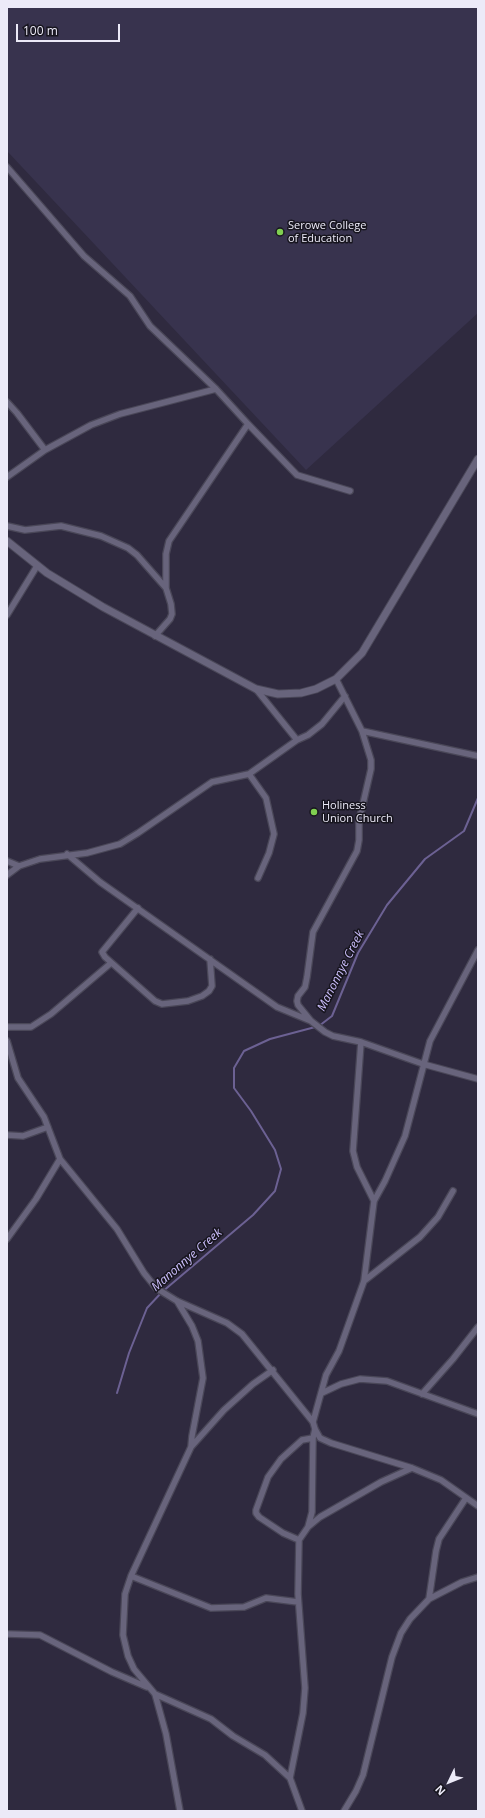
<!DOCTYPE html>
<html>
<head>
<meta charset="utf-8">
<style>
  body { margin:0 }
  #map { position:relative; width:485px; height:1818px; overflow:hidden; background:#2f2a3f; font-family:"Open Sans",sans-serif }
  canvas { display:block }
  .frame { position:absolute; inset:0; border:8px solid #eceaf8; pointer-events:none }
  .north { position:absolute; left:429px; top:1762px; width:40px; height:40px; -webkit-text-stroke:3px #17151e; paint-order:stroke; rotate:227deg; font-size:11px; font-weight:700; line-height:16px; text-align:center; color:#eceaf8 }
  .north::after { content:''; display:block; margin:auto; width:14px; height:18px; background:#eceaf8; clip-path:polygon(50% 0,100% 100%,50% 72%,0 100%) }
  .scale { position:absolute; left:16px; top:24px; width:104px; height:18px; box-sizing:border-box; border:2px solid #eceaf8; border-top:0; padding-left:5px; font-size:12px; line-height:14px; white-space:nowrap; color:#eceaf8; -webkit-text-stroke:3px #17151e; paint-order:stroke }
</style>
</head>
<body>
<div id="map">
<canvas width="485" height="1818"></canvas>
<div class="frame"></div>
<div class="north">N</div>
<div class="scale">100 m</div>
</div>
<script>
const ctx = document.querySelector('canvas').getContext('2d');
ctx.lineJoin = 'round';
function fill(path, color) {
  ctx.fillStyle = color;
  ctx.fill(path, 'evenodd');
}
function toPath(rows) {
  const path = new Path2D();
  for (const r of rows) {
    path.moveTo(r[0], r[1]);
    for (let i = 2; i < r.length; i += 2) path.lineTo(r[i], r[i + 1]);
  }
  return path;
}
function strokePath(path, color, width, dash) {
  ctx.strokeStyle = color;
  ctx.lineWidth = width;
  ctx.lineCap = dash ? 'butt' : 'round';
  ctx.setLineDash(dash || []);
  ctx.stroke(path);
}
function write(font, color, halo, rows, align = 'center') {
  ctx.font = font + ' "Open Sans",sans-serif';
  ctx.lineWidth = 3;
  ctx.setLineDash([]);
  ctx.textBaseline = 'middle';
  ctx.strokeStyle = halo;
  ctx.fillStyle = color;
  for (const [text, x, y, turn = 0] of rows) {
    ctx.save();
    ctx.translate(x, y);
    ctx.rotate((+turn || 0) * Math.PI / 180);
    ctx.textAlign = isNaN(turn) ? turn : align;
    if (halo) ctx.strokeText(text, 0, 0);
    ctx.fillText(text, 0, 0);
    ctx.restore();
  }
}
fill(toPath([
  [7,7,478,7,478,313,306,470,7,151]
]), '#38334e');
strokePath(toPath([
  [117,1393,129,1353,147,1308,162,1292,253,1215,275,1191,281,1169,275,1150,251,1111,234,1088,234,1068,244,1051,270,1039,319,1026,332,1016,358,953,387,905,425,859,464,831,478,798]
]), '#6c6193', 2);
const minor = toPath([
  [7,167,84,256,130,296,150,326,216,389,248,424,169,541,166,554,166,588,171,604,172,614,170,619,155,636],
  [7,402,17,413,45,450],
  [248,424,297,475,350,491],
  [7,477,45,450,91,425,120,414,216,389],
  [7,526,25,530,61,526,101,536,128,548,137,555,166,588],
  [7,615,37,566],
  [336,679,362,731,478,756],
  [297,740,308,735,322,724,345,696],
  [249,774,266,798,274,834,269,853,258,878],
  [67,854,100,882,277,1007,311,1021,325,1032,333,1036,361,1042,423,1064,478,1079],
  [7,861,19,866],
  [7,875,19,866,40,859,87,853,120,844,138,833,212,782,249,774,297,740,256,689],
  [138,908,102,952,105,957,155,1001,162,1004,188,1001,202,996,209,991,212,986,210,959],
  [311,1021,298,1005,297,1001,298,996,305,987,307,977,313,932,357,851,359,840,359,821,371,769,371,760,362,731],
  [7,1027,31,1027,51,1014,111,963],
  [7,1041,18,1078,44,1117,60,1159,117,1229,144,1273,156,1288,177,1301,227,1323,242,1334,313,1422,315,1429,320,1438,331,1443,412,1468,441,1480,478,1506],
  [361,1042,353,1151,357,1167,374,1201],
  [7,1135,23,1136,48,1127],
  [7,1239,36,1199,60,1159],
  [364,1281,420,1237,438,1217,453,1191],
  [177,1301,192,1326,198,1341,203,1378,192,1436,191,1447,131,1576,125,1594,123,1635,128,1656,134,1669,155,1694,166,1734,180,1811],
  [322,1393,341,1384,360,1379,387,1381,478,1414],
  [422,1394,453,1359,478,1327],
  [313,1422,326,1375,339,1351,364,1281,374,1201,385,1181,405,1136,430,1041,478,950],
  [191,1447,224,1410,253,1384,273,1370],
  [308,1527,312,1512,313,1438],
  [299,1540,308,1527,320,1517,381,1482,412,1468],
  [131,1576,211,1608,244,1607,266,1598,298,1602],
  [429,1599,436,1551,439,1539,466,1498],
  [7,1634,40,1635,112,1672,147,1687],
  [155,1694,211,1719,233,1736,265,1755,290,1778,302,1811],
  [290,1778,303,1713,305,1688,298,1594,299,1540,283,1533,259,1517,256,1513,256,1510,268,1477,281,1459,302,1440,313,1438,315,1429],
  [344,1811,356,1791,363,1775,392,1657,401,1633,410,1619,429,1599,462,1582,478,1577]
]);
const tertiary = toPath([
  [7,541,47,573,103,607,256,689,278,694,301,693,316,689,336,679,362,653,478,459]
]);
strokePath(minor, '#4a4758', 8);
strokePath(tertiary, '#4a4758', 9);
strokePath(minor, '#68647c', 5.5);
strokePath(tertiary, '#68647c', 7);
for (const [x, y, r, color] of [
  [280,232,4,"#80d051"],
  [314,812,4,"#80d051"]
]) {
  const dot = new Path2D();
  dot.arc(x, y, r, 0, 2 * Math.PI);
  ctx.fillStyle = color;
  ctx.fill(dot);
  strokePath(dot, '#17151e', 1.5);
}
write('11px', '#eceaf8', '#17151e', [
  ["Serowe College",288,226],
  ["of Education",288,239],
  ["Holiness",322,806],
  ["Union Church",322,819]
], 'left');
write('italic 12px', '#cbbefc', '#17151e', [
  ["Manonnye Creek",341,971,-63],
  ["Manonnye Creek",187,1260,-41]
]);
</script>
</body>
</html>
